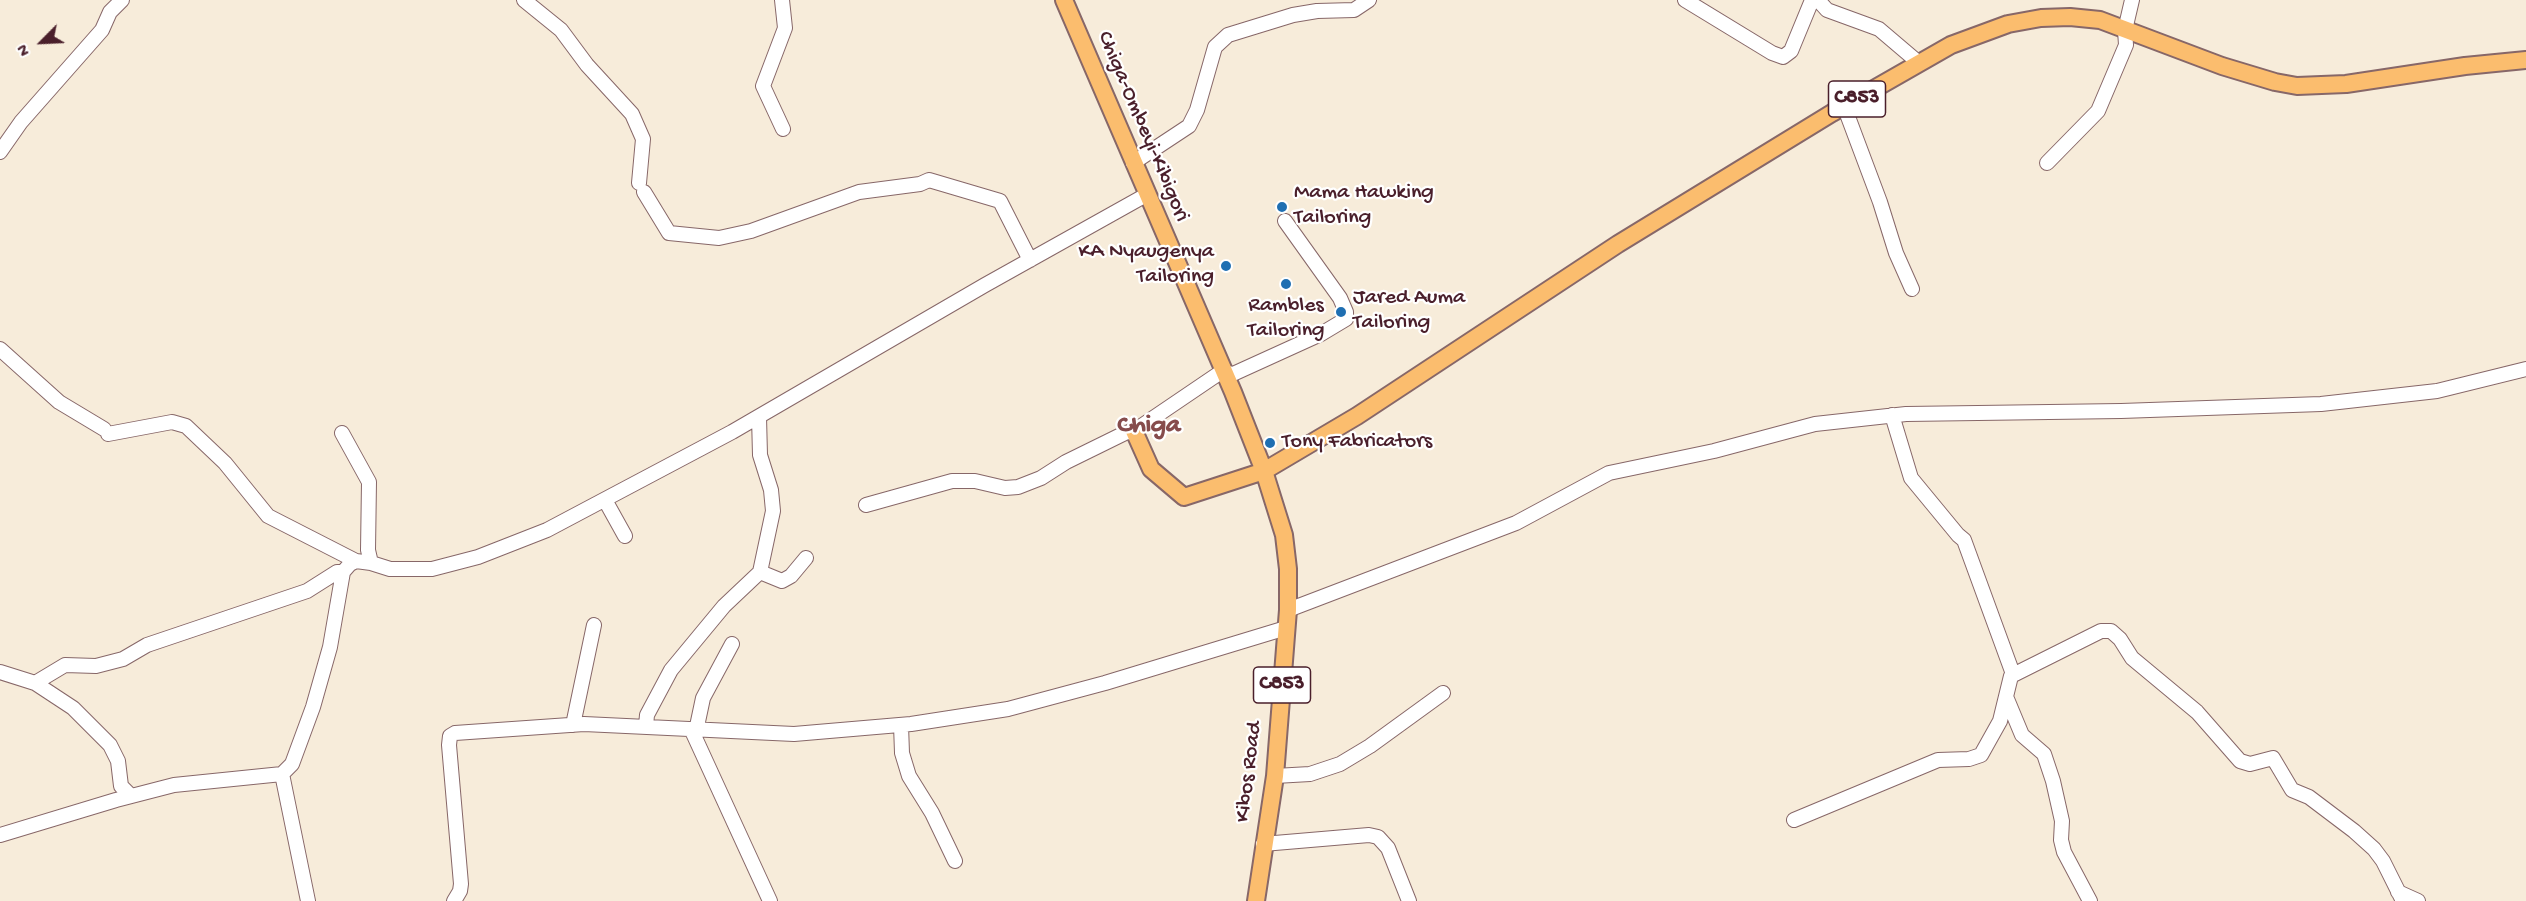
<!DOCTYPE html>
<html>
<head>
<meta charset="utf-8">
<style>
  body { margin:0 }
  #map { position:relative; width:2526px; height:901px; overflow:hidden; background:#f7ecda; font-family:"Gochi Hand",sans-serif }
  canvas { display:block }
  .north { position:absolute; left:12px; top:12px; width:60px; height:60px; -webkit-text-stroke:4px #fff; paint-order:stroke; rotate:246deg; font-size:16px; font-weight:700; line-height:24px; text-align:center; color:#4a1f2b }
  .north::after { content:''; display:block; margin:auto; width:21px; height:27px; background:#4a1f2b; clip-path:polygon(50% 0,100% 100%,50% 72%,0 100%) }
</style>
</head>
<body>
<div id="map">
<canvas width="2526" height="901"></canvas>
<div class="north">N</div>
</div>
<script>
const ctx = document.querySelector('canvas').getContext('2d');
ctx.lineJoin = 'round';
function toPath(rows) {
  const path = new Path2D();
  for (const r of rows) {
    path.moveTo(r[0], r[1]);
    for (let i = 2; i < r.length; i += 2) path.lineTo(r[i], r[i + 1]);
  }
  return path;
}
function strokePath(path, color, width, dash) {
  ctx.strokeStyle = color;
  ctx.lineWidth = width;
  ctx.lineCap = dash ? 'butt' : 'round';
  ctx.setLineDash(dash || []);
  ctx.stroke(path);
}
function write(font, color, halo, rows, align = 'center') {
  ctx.font = font + ' "Gochi Hand",sans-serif';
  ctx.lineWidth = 4.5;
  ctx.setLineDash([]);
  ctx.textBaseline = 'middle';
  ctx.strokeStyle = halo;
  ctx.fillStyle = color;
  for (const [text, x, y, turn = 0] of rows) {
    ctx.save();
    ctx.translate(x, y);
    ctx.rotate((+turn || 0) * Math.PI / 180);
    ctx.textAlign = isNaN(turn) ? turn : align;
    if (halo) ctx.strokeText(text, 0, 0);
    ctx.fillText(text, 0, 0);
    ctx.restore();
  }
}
const minor = toPath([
  [524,0,561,30,587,65,632,114,643,139,639,183],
  [782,0,785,28,763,86,783,129],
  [1685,0,1772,53,1783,57,1791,51,1812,0],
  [1818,0,1827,10,1879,29,1919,63],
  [1844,106,1880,202,1896,253,1912,289],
  [0,152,21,122,102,30,110,12,122,0],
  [1133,163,1189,126,1197,110,1215,47,1228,35,1293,15,1317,11,1354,10,1369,0],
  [2047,163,2098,111,2126,45,2125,30,2132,0],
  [644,192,669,233,719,238,751,231,859,192,920,184,929,180,1000,201,1030,260],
  [0,349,59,402,104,429],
  [1892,415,1911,478,1958,535,1964,540,2013,674],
  [342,433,369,482,368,550,371,563],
  [108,434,172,422,186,426,225,463,268,516,356,561],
  [605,500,625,536],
  [866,505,952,481,975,481,1005,488,1018,487,1041,478,1066,462,1125,433,1134,431,1221,372,1233,374,1321,334,1346,319,1346,312,1340,298,1285,221],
  [760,572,782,581,791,576,806,558],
  [1288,610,1516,523,1609,473,1714,451,1815,424,1906,414,2121,411,2321,404,2437,391,2526,369],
  [0,672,35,683,73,708,110,745,118,761,121,786,131,796],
  [35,683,65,665,96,666,123,659,147,645,307,591,337,572,343,572],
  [2007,699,2022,735,2044,754,2053,781,2062,821,2061,840,2064,852,2090,901],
  [573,725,594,625],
  [901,725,902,753,909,776,932,813,955,861],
  [646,726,647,715,671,670,724,606,760,572,773,511,771,490,760,455,759,417],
  [692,731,770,901],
  [696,731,703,698,732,644],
  [282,774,308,901],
  [1275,776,1310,774,1340,764,1370,746,1443,693],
  [1794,820,1938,760,1969,759,1981,755,2000,721,2011,676,2101,631,2111,631,2120,639,2132,658,2197,712,2240,761,2250,764,2273,758,2292,790,2309,797,2354,831,2374,849,2383,861,2403,901],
  [0,835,116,800,174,785,282,774,292,764,313,707,330,647,343,572,350,564,356,561,371,563,390,569,432,569,478,557,547,530,732,432,985,285,1146,195],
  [1263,844,1369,835,1378,837,1388,848,1409,901],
  [2398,892,2418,901],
  [454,901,460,891,461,884,449,745,450,736,455,733,584,724,794,734,911,724,1008,709,1105,683,1286,628]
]);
const major = toPath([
  [1064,0,1233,392,1264,471,1284,535,1288,569,1288,610,1275,776,1256,901],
  [1134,431,1151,469,1184,497,1264,471,1357,416,1618,244,1832,113,1951,45,2008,24,2041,18,2070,17,2100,20,2222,66,2275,82,2297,86,2346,84,2465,66,2526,60]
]);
strokePath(minor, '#876768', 16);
strokePath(major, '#876768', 20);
strokePath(minor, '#fff', 14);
strokePath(major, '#fbbd6e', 16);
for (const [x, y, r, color] of [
  [1282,207,6,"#1f6fb2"],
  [1226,266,6,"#1f6fb2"],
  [1286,284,6,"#1f6fb2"],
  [1341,312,6,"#1f6fb2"],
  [1270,443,6,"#1f6fb2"]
]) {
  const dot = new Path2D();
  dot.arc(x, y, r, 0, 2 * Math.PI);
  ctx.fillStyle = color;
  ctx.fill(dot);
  strokePath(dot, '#fff', 2);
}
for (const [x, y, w] of [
  [1857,99,57],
  [1282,685,57]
]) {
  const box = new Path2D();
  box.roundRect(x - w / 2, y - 18, w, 36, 4.5);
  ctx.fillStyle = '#fff';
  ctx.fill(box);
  strokePath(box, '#4a1f2b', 1.5);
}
write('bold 21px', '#4a1f2b', null, [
  ["C853",1857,99],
  ["C853",1282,685]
]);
write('22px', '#4a1f2b', '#fff', [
  ["Chiga-Ombeyi-Kibigori",1142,127,67],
  ["Kibos Road",1250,772,-83]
]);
write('22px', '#4a1f2b', '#fff', [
  ["Mama Hawking",1294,194],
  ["Tailoring",1294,219],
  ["KA Nyaugenya",1214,253,"right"],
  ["Tailoring",1214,278,"right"],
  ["Jared Auma",1353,299],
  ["Tailoring",1353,324],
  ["Rambles",1286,307,"center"],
  ["Tailoring",1286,332,"center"],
  ["Tony Fabricators",1282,443]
], 'left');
write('bold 26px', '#864c4c', '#fff', [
  ["Chiga",1149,427]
]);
</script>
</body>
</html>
